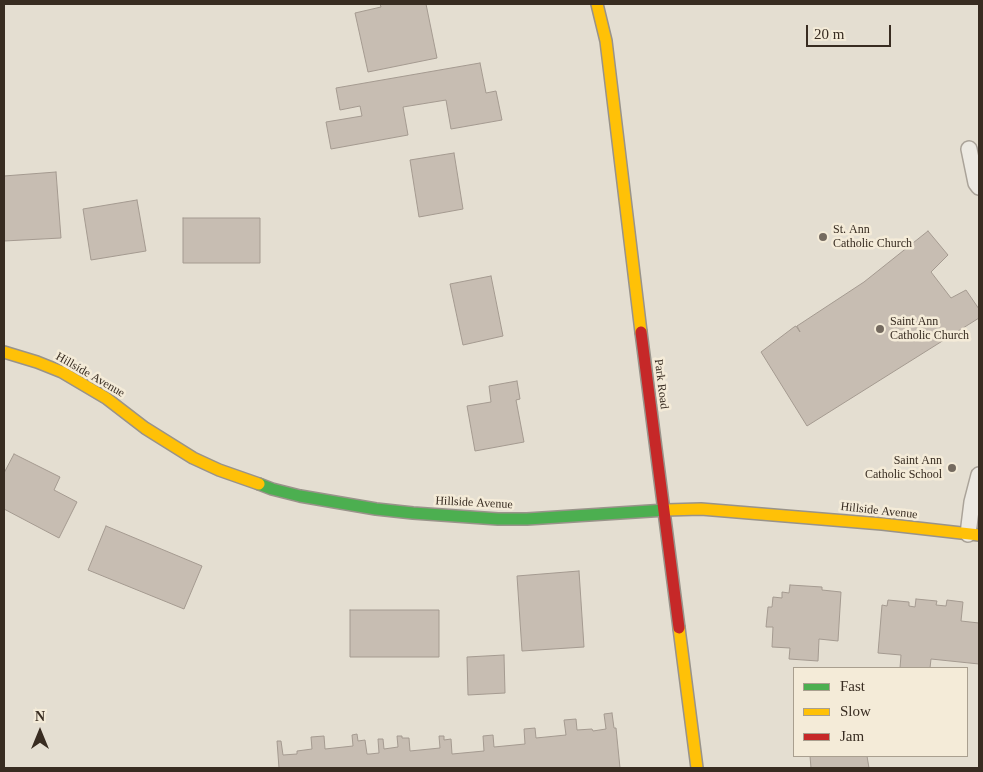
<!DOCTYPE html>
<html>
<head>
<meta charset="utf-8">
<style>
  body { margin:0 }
  #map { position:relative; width:983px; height:772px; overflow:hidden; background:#e4ded1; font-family:"Times New Roman",serif }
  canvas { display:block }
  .frame { position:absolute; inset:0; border:5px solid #382c21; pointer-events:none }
  .legend { position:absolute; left:793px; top:667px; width:175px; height:90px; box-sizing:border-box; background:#f4ebd8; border:1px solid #a99f8f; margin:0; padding:6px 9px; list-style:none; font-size:15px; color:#382c21 }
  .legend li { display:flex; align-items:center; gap:10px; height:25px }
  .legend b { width:25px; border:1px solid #a99f8f }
  .north { position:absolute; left:15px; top:707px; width:50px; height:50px; -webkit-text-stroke:4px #f4ebd8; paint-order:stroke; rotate:0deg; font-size:14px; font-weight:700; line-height:20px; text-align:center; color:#382c21 }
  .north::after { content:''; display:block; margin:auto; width:18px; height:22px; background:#382c21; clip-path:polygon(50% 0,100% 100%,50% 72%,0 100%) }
  .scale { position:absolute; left:806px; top:25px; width:85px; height:22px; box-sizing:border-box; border:2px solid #382c21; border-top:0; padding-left:6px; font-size:15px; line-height:18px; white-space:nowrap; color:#382c21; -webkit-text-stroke:4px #f4ebd8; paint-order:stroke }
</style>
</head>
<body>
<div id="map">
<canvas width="983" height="772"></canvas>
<div class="frame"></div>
<ul class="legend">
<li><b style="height:6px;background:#4caf50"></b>Fast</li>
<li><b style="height:6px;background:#ffc107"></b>Slow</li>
<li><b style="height:6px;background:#c62828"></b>Jam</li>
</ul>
<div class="north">N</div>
<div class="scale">20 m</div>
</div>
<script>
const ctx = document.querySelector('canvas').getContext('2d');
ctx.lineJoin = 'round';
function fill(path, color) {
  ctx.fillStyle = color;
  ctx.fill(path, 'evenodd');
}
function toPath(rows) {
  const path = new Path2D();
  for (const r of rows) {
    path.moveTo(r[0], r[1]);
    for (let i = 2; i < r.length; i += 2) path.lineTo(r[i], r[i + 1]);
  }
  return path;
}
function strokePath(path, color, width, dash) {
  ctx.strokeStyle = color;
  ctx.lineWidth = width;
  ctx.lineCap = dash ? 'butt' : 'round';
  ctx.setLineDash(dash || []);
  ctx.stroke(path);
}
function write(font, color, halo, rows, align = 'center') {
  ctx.font = font + ' "Times New Roman",serif';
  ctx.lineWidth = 5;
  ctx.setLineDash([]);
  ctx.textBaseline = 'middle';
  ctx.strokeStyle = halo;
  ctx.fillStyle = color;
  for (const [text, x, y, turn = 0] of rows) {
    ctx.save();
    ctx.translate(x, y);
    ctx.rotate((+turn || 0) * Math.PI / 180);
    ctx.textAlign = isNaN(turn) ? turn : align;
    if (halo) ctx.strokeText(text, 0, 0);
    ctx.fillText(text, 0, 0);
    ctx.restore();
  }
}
const building = toPath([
  [380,4,426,4,437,58,368,72,355,13,381,7,380,4],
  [480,63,486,93,496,91,502,120,451,129,446,100,403,107,408,135,331,149,326,122,362,116,360,106,340,110,336,88,480,63],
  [454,153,463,209,419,217,410,160,454,153],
  [56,172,61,238,4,241,4,176,56,172],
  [137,200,146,251,91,260,83,209,137,200],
  [183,218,260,218,260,263,183,263,183,218],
  [928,231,948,255,931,272,951,298,966,290,979,309,979,318,807,426,761,352,794,327,796,326,800,332,797,326,864,282,928,231],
  [491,276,503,336,463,345,450,284,491,276],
  [517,381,520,399,516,400,524,442,475,451,467,406,491,402,489,386,517,381],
  [14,454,60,477,54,490,77,502,59,538,4,509,4,473,14,454],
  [106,526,202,566,184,609,88,570,106,526],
  [579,571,584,647,522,651,517,576,579,571],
  [790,585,822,587,822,590,841,592,838,641,819,639,818,661,789,659,790,648,772,647,773,627,766,627,768,607,772,607,773,597,782,598,782,592,789,593,790,585],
  [916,599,937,601,936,605,946,606,947,600,963,602,961,621,979,623,979,664,931,659,930,668,900,668,901,655,878,653,882,605,887,606,888,600,909,602,909,606,915,607,916,599],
  [350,610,439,610,439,657,350,657,350,610],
  [504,655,505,693,468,695,467,657,504,655],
  [612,713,614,728,616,728,620,768,279,768,277,741,281,741,283,755,297,754,297,751,312,749,311,737,324,736,325,749,353,746,352,735,357,734,358,741,365,740,367,754,370,754,379,753,378,739,383,739,384,749,398,747,397,736,402,736,402,738,409,738,410,751,440,748,439,736,444,736,444,740,451,739,452,754,484,751,483,736,493,735,494,747,525,744,524,729,535,728,536,738,566,735,564,720,576,719,577,730,592,729,593,731,606,729,604,714,612,713],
  [810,756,867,756,869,768,811,768,810,756]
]);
fill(building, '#c7bdb2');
strokePath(building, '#a49a90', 1);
const lane = toPath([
  [969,149,976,183,979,187],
  [968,534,972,502,979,475]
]);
const fast = toPath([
  [259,484,272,489,300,496,376,509,413,513,498,519,527,519,666,510]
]);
const slow = toPath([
  [597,4,606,41,641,332],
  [4,352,37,362,62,372,106,398,145,428,193,458,219,470,259,484],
  [666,510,701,509,882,524,979,535],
  [679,628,697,768]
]);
const jam = toPath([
  [641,332,679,628]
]);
strokePath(lane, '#aaa399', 18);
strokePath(fast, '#99938a', 14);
strokePath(slow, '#99938a', 14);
strokePath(jam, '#99938a', 14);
strokePath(lane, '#ece9e2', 15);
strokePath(fast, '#4caf50', 11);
strokePath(slow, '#ffc107', 11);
strokePath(jam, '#c62828', 11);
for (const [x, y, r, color] of [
  [823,237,5,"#746a5f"],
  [880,329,5,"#746a5f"],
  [952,468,5,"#746a5f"]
]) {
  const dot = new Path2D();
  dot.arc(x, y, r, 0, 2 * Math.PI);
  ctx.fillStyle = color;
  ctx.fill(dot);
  strokePath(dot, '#f4ebd8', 2);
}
write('12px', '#382c21', '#f4ebd8', [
  ["St. Ann",833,230],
  ["Catholic Church",833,244],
  ["Saint Ann",890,322],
  ["Catholic Church",890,336],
  ["Saint Ann",942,461,"right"],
  ["Catholic School",942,475,"right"]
], 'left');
write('12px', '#382c21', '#f4ebd8', [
  ["Hillside Avenue",90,375,30],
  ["Park Road",661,384,83],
  ["Hillside Avenue",474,503,3],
  ["Hillside Avenue",879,511,6]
]);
</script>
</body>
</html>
